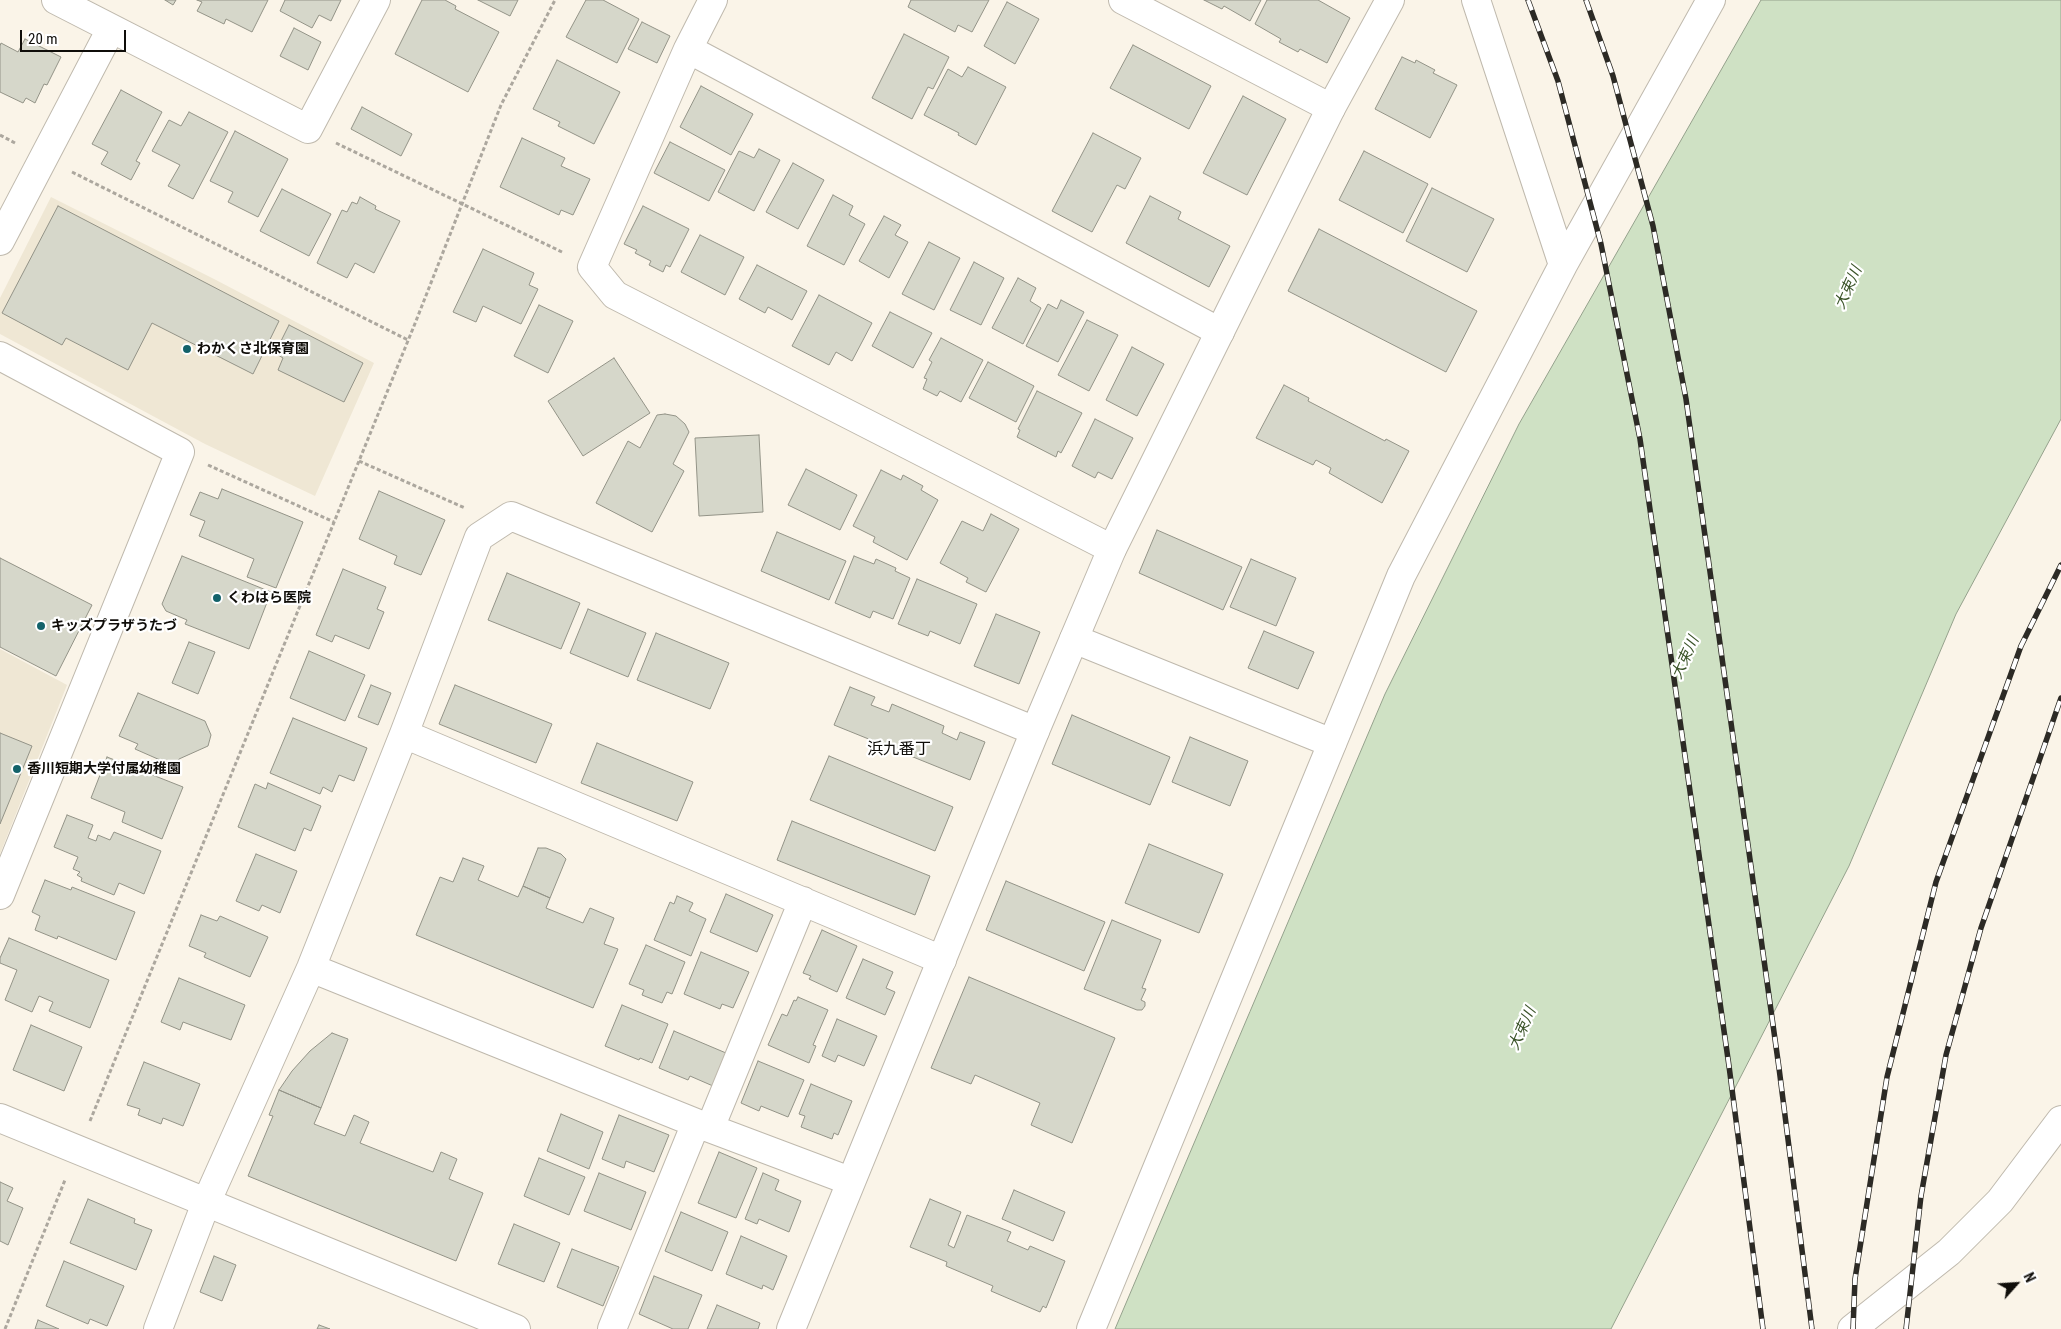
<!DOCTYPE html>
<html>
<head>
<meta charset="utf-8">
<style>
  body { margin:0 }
  #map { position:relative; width:2061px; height:1329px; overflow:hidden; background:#faf4e8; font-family:"Roboto Condensed",sans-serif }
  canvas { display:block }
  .north { position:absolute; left:1991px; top:1259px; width:50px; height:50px; -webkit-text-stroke:4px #fff; paint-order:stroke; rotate:64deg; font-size:14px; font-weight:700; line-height:20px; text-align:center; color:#0f0d09 }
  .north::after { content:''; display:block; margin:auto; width:18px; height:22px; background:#0f0d09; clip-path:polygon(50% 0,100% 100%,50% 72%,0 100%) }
  .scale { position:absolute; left:20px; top:30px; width:106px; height:22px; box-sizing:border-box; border:2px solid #0f0d09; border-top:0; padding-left:6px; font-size:15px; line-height:18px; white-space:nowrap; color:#0f0d09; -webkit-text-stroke:4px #fff; paint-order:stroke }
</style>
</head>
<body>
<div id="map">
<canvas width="2061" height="1329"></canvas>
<div class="north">N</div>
<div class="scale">20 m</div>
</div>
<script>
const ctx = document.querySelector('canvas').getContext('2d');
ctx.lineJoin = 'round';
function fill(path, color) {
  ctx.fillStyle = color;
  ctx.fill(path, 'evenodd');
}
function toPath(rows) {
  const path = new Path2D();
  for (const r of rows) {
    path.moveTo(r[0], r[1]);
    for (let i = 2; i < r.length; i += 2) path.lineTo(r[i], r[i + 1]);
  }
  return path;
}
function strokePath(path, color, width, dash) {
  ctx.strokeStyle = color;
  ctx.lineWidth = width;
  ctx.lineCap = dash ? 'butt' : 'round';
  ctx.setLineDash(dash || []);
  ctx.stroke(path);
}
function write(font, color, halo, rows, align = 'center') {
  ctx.font = font + ' "Roboto Condensed","Noto Sans JP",sans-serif';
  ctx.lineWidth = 4.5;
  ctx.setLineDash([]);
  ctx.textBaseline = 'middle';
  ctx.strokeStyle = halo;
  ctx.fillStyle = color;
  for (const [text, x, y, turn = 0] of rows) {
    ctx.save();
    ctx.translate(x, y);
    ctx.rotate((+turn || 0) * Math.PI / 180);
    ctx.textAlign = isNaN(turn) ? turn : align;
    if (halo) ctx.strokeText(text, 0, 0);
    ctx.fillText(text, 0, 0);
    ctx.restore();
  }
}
fill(toPath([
  [51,197,216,280,374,363,315,496,205,444,0,334,0,298],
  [0,649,67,685,0,854]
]), '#efe7d4');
const water = toPath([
  [1761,0,2061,0,2061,419,1956,614,1849,866,1611,1329,1115,1329,1385,694,1519,424,1761,0]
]);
fill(water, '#cfe1c4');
strokePath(water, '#95a18c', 1);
const building = toPath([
  [165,0,176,0,173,5,165,0],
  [197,0,268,0,252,32,226,19,224,24,197,11,202,2,197,0],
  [285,0,341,0,331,21,319,15,312,28,280,11,285,0],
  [422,0,445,0,456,6,455,9,499,32,468,92,395,54,422,0],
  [478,0,518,0,510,16,478,0],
  [586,0,603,0,639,19,617,63,566,37,586,0],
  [911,0,989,0,972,32,958,25,955,32,908,7,911,0],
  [1204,0,1261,0,1250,21,1224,6,1222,9,1204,0],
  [1267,0,1318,0,1350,18,1327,63,1300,49,1298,52,1279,42,1281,39,1255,24,1267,0],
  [1007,2,1039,19,1015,64,984,46,1007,2],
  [642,22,670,36,657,63,628,49,642,22],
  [294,28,321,42,308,70,280,56,294,28],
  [904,34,949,57,933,89,928,87,912,119,872,98,904,34],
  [25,39,61,57,47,85,44,84,35,103,26,98,23,103,0,92,0,46,1,43,18,52,25,39],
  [1133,45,1211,86,1189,129,1110,88,1133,45],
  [1402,57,1415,63,1416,60,1435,70,1433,73,1457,85,1430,138,1375,109,1402,57],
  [557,60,620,92,594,144,558,126,560,122,533,109,557,60],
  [968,67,1006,87,976,145,958,135,959,133,924,115,948,69,962,77,968,67],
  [701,86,753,114,731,155,680,127,701,86],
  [121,90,162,112,136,161,140,163,131,180,101,164,108,152,92,144,121,90],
  [1243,96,1286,119,1247,195,1203,173,1243,96],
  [362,107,412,134,401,156,351,129,362,107],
  [189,112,228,132,193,199,168,186,180,165,152,151,169,120,181,126,189,112],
  [235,131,288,159,258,217,228,202,233,192,210,181,235,131],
  [1093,133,1141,158,1125,189,1117,185,1092,232,1052,211,1093,133],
  [522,138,565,158,561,166,590,179,573,215,561,210,559,215,500,187,522,138],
  [670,142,725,170,709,201,654,173,670,142],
  [759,149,780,160,754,211,718,192,739,151,754,158,759,149],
  [1364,151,1428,184,1403,233,1339,200,1364,151],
  [793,163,824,180,798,229,766,212,793,163],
  [1432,188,1494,219,1467,272,1406,241,1432,188],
  [282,189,331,214,309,256,260,231,282,189],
  [833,195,853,206,849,215,865,224,844,265,807,246,833,195],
  [1150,196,1181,212,1178,219,1230,246,1209,287,1126,243,1150,196],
  [360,197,376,206,375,209,400,221,374,273,355,263,347,278,317,263,342,210,347,212,352,202,357,204,360,197],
  [58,206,279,321,253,374,152,323,128,370,66,338,62,345,2,313,58,206],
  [643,206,689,229,670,267,666,265,663,272,649,265,651,261,635,253,637,250,624,244,643,206],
  [884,216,901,225,895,235,908,242,889,278,859,261,884,216],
  [1319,229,1477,311,1446,372,1288,291,1319,229],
  [700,235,744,257,725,295,681,272,700,235],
  [929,242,960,258,934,310,902,294,929,242],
  [483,249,534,273,529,285,538,289,521,324,483,306,476,322,453,312,483,249],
  [974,262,1004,278,981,325,950,310,974,262],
  [757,265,807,291,792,320,768,307,765,313,739,299,757,265],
  [1018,278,1036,288,1030,301,1041,308,1023,344,992,328,1018,278],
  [819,295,872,323,852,361,836,352,829,365,792,346,819,295],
  [1061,300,1084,312,1058,362,1026,346,1048,304,1057,309,1061,300],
  [539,305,573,321,548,373,514,356,539,305],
  [890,312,932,333,913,368,872,346,890,312],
  [1087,320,1118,335,1089,391,1058,375,1087,320],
  [289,325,363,363,344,402,278,370,283,358,275,353,289,325],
  [941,338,983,360,961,402,940,391,937,396,923,389,927,379,924,378,932,362,929,360,941,338],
  [1132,347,1164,364,1137,416,1106,400,1132,347],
  [614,358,650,413,583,456,548,401,614,358],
  [988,362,1034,386,1016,422,969,398,988,362],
  [1284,385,1309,398,1308,401,1385,441,1386,439,1409,451,1382,503,1329,473,1331,468,1316,460,1313,465,1256,438,1284,385],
  [1037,391,1082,413,1061,453,1058,451,1056,457,1017,437,1020,430,1018,429,1037,391],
  [665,414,676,416,685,424,689,432,673,464,684,471,652,532,596,503,628,441,640,448,657,415,665,414],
  [1095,419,1133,438,1112,479,1098,472,1095,478,1072,466,1095,419],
  [759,435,763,512,699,516,695,438,759,435],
  [806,469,857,495,840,530,788,505,806,469],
  [881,470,901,480,903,475,923,486,921,490,938,500,907,560,873,542,875,537,853,526,881,470],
  [222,489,303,522,276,588,247,577,254,559,199,536,205,521,190,515,200,492,218,499,222,489],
  [379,491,445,520,421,575,394,564,397,556,359,539,379,491],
  [991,514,1019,529,986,592,966,582,968,578,940,563,962,521,983,531,991,514],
  [1157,530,1242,567,1223,610,1139,573,1157,530],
  [777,532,846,561,829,600,761,571,777,532],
  [182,556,271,592,249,649,185,624,187,620,166,611,162,604,182,556],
  [854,556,874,564,876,559,896,568,895,571,910,578,893,619,873,611,870,618,835,603,854,556],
  [0,558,92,605,56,676,0,647,0,558],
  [1251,559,1296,578,1276,626,1230,607,1251,559],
  [343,569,386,587,377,609,384,612,369,649,335,635,332,642,316,635,343,569],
  [507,573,580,603,561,649,488,620,507,573],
  [917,579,977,604,960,644,930,631,928,636,898,624,917,579],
  [588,609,646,633,628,677,570,653,588,609],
  [996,614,1040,632,1019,684,974,666,996,614],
  [1264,631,1314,652,1298,689,1248,668,1264,631],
  [656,633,729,663,710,709,637,680,656,633],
  [189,642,215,652,198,694,172,683,189,642],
  [309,651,365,675,345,721,290,698,309,651],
  [371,685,391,693,378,725,358,717,371,685],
  [455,685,552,724,536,763,439,724,455,685],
  [850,687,875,697,871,705,889,712,892,704,944,726,942,733,957,740,960,732,985,742,970,780,834,725,850,687],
  [138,693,205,721,211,735,208,746,179,759,176,767,135,749,138,744,119,736,138,693],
  [1072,715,1170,757,1150,805,1052,764,1072,715],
  [293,718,367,748,354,781,339,775,332,792,323,787,320,794,270,773,293,718],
  [0,733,32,746,0,824,0,733],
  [1190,737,1248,761,1230,806,1172,782,1190,737],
  [597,743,693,782,677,821,581,783,597,743],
  [829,756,953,807,935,851,810,800,829,756],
  [107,757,183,787,162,839,122,822,125,812,91,798,107,757],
  [268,783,321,806,311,831,304,828,295,851,238,827,255,784,266,789,268,783],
  [67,815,93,825,88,838,96,841,98,835,110,840,114,832,161,851,144,894,119,883,114,895,81,881,82,878,77,875,80,872,73,869,78,857,54,847,67,815],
  [792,821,930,876,915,915,777,860,792,821],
  [1149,844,1223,874,1199,933,1125,903,1149,844],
  [538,848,546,848,561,854,566,859,550,898,523,886,538,848],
  [256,854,297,871,280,913,262,905,259,911,236,901,256,854],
  [463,858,484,866,478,880,518,897,523,886,550,898,546,908,583,923,590,908,614,918,604,944,618,949,593,1008,416,935,440,877,453,882,463,858],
  [45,880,71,890,72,887,135,912,116,960,58,936,57,939,35,930,40,916,32,912,45,880],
  [1006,881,1105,922,1084,971,986,930,1006,881],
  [726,894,773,915,757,952,710,932,726,894],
  [677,896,693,903,689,911,706,919,691,956,654,940,670,902,674,904,677,896],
  [201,915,217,921,220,916,268,937,250,977,204,957,206,953,189,946,201,915],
  [1112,920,1161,940,1142,988,1146,989,1141,1000,1145,1002,1145,1006,1142,1010,1137,1010,1084,989,1112,920],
  [822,930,857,946,837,992,809,979,811,976,803,973,822,930],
  [9,938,109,980,90,1028,49,1011,53,1002,39,996,32,1012,5,1000,17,970,0,963,0,958,9,938],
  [646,945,685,962,672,994,667,992,662,1003,642,995,644,990,629,984,646,945],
  [701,952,749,972,733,1008,722,1004,720,1009,684,994,701,952],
  [863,959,893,972,886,988,895,992,885,1015,846,998,863,959],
  [969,977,1115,1038,1072,1143,1031,1125,1040,1103,975,1075,971,1084,931,1068,969,977],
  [179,978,245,1005,231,1040,183,1022,180,1030,161,1022,179,978],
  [798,997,828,1010,813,1045,816,1046,809,1063,768,1045,782,1014,787,1016,794,1000,796,1001,798,997],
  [622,1005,668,1024,652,1063,640,1058,639,1060,605,1046,622,1005],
  [837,1019,877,1036,864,1066,838,1055,835,1062,822,1056,837,1019],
  [31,1025,82,1047,64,1091,13,1070,31,1025],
  [674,1031,726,1053,713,1086,690,1076,688,1080,659,1068,674,1031],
  [332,1033,348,1039,321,1108,279,1090,292,1071,310,1051,332,1033],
  [758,1061,804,1080,788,1117,761,1106,759,1111,741,1103,758,1061],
  [144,1062,200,1084,183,1126,163,1118,161,1124,138,1115,140,1109,127,1105,144,1062],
  [811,1084,852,1101,838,1135,834,1133,832,1139,801,1127,805,1116,799,1114,811,1084],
  [279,1090,321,1108,314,1124,345,1136,354,1115,369,1122,360,1143,433,1172,441,1152,457,1159,449,1179,483,1193,456,1261,248,1176,273,1116,269,1115,279,1090],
  [561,1114,603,1132,589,1169,547,1151,561,1114],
  [619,1115,669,1135,654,1172,626,1161,624,1168,602,1159,619,1115],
  [719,1152,757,1168,736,1218,698,1203,719,1152],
  [539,1158,585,1177,569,1215,524,1196,539,1158],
  [599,1173,646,1192,631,1230,584,1211,599,1173],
  [763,1173,779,1180,775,1190,801,1201,789,1232,759,1219,757,1224,745,1219,763,1173],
  [0,1182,13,1188,7,1201,23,1208,8,1245,0,1241,0,1182],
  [1014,1190,1065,1212,1053,1241,1002,1219,1014,1190],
  [88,1199,135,1219,134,1223,152,1230,136,1270,70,1243,88,1199],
  [930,1199,961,1212,948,1245,954,1248,967,1215,1011,1232,1007,1241,1028,1250,1030,1246,1065,1261,1046,1308,1043,1306,1040,1312,991,1291,993,1286,946,1266,947,1262,910,1247,930,1199],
  [681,1212,728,1232,712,1271,665,1251,681,1212],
  [514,1224,560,1243,544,1282,498,1264,514,1224],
  [741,1236,787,1256,773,1290,763,1285,762,1289,726,1274,741,1236],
  [572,1249,619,1267,603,1306,557,1287,572,1249],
  [214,1256,236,1265,222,1301,200,1292,214,1256],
  [64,1261,124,1286,107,1326,90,1319,88,1324,46,1306,64,1261],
  [654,1276,702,1295,688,1329,673,1329,639,1314,654,1276],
  [717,1305,760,1323,758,1329,707,1329,717,1305],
  [38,1320,59,1329,35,1329,38,1320],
  [319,1325,330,1329,317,1329,319,1325]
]);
fill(building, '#d6d7ca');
strokePath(building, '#939387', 1);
const street = toPath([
  [713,0,688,49,592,267,615,295,1112,549],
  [1123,0,1331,108],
  [688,49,1220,332],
  [0,356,180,452,0,895],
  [1074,639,1332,743],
  [404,734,942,960],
  [311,968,696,1123,850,1181],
  [710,1128,803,901],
  [158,1329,206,1203,311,968,404,734,479,537,511,516,1035,731],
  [612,1329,696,1123]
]);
const secondary = toPath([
  [56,0,308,129,376,0],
  [1476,0,1563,265],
  [0,241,111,29],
  [0,1118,516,1329],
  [791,1329,1035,731,1112,549,1331,108,1390,0],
  [1091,1329,1401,576,1563,265,1711,0],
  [1852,1329,1949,1252,2000,1201,2061,1120]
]);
strokePath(street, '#bfb9ad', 30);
strokePath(secondary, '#bfb9ad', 30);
strokePath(toPath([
  [0,135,15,143],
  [336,143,562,252],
  [72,172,408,340],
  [359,461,465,508],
  [208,465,334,522],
  [90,1121,414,326,501,105,555,0],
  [5,1329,65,1180]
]), '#aca79e', 3, [4, 2.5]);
strokePath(street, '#fff', 28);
strokePath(secondary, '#fff', 28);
const rail = toPath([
  [1528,0,1558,81,1601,244,1640,439,1729,1066,1763,1329],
  [1586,0,1613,76,1653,226,1686,399,1779,1068,1812,1329],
  [1853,1329,1855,1279,1887,1077,1936,882,2021,646,2061,565],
  [1906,1329,1921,1196,1946,1055,1981,928,2061,698]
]);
strokePath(rail, '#2c2a25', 5.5);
strokePath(rail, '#fff', 4, [11]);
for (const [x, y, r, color] of [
  [187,349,5,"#13626a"],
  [217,598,5,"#13626a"],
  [41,626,5,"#13626a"],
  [17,769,5,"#13626a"]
]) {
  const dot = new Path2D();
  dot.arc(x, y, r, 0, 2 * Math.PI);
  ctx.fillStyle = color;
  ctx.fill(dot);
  strokePath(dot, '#fff', 2);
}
write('bold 14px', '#0f0d09', '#fff', [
  ["わかくさ北保育園",197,349],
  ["くわはら医院",227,598],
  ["キッズプラザうたづ",51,626],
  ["香川短期大学付属幼稚園",27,769]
], 'left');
write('italic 15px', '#3a5328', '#fff', [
  ["大束川",1849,288,-66],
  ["大束川",1686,658,-66],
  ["大束川",1523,1029,-66]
]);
write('16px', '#0f0d09', '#fff', [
  ["浜九番丁",899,750]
]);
</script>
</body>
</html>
